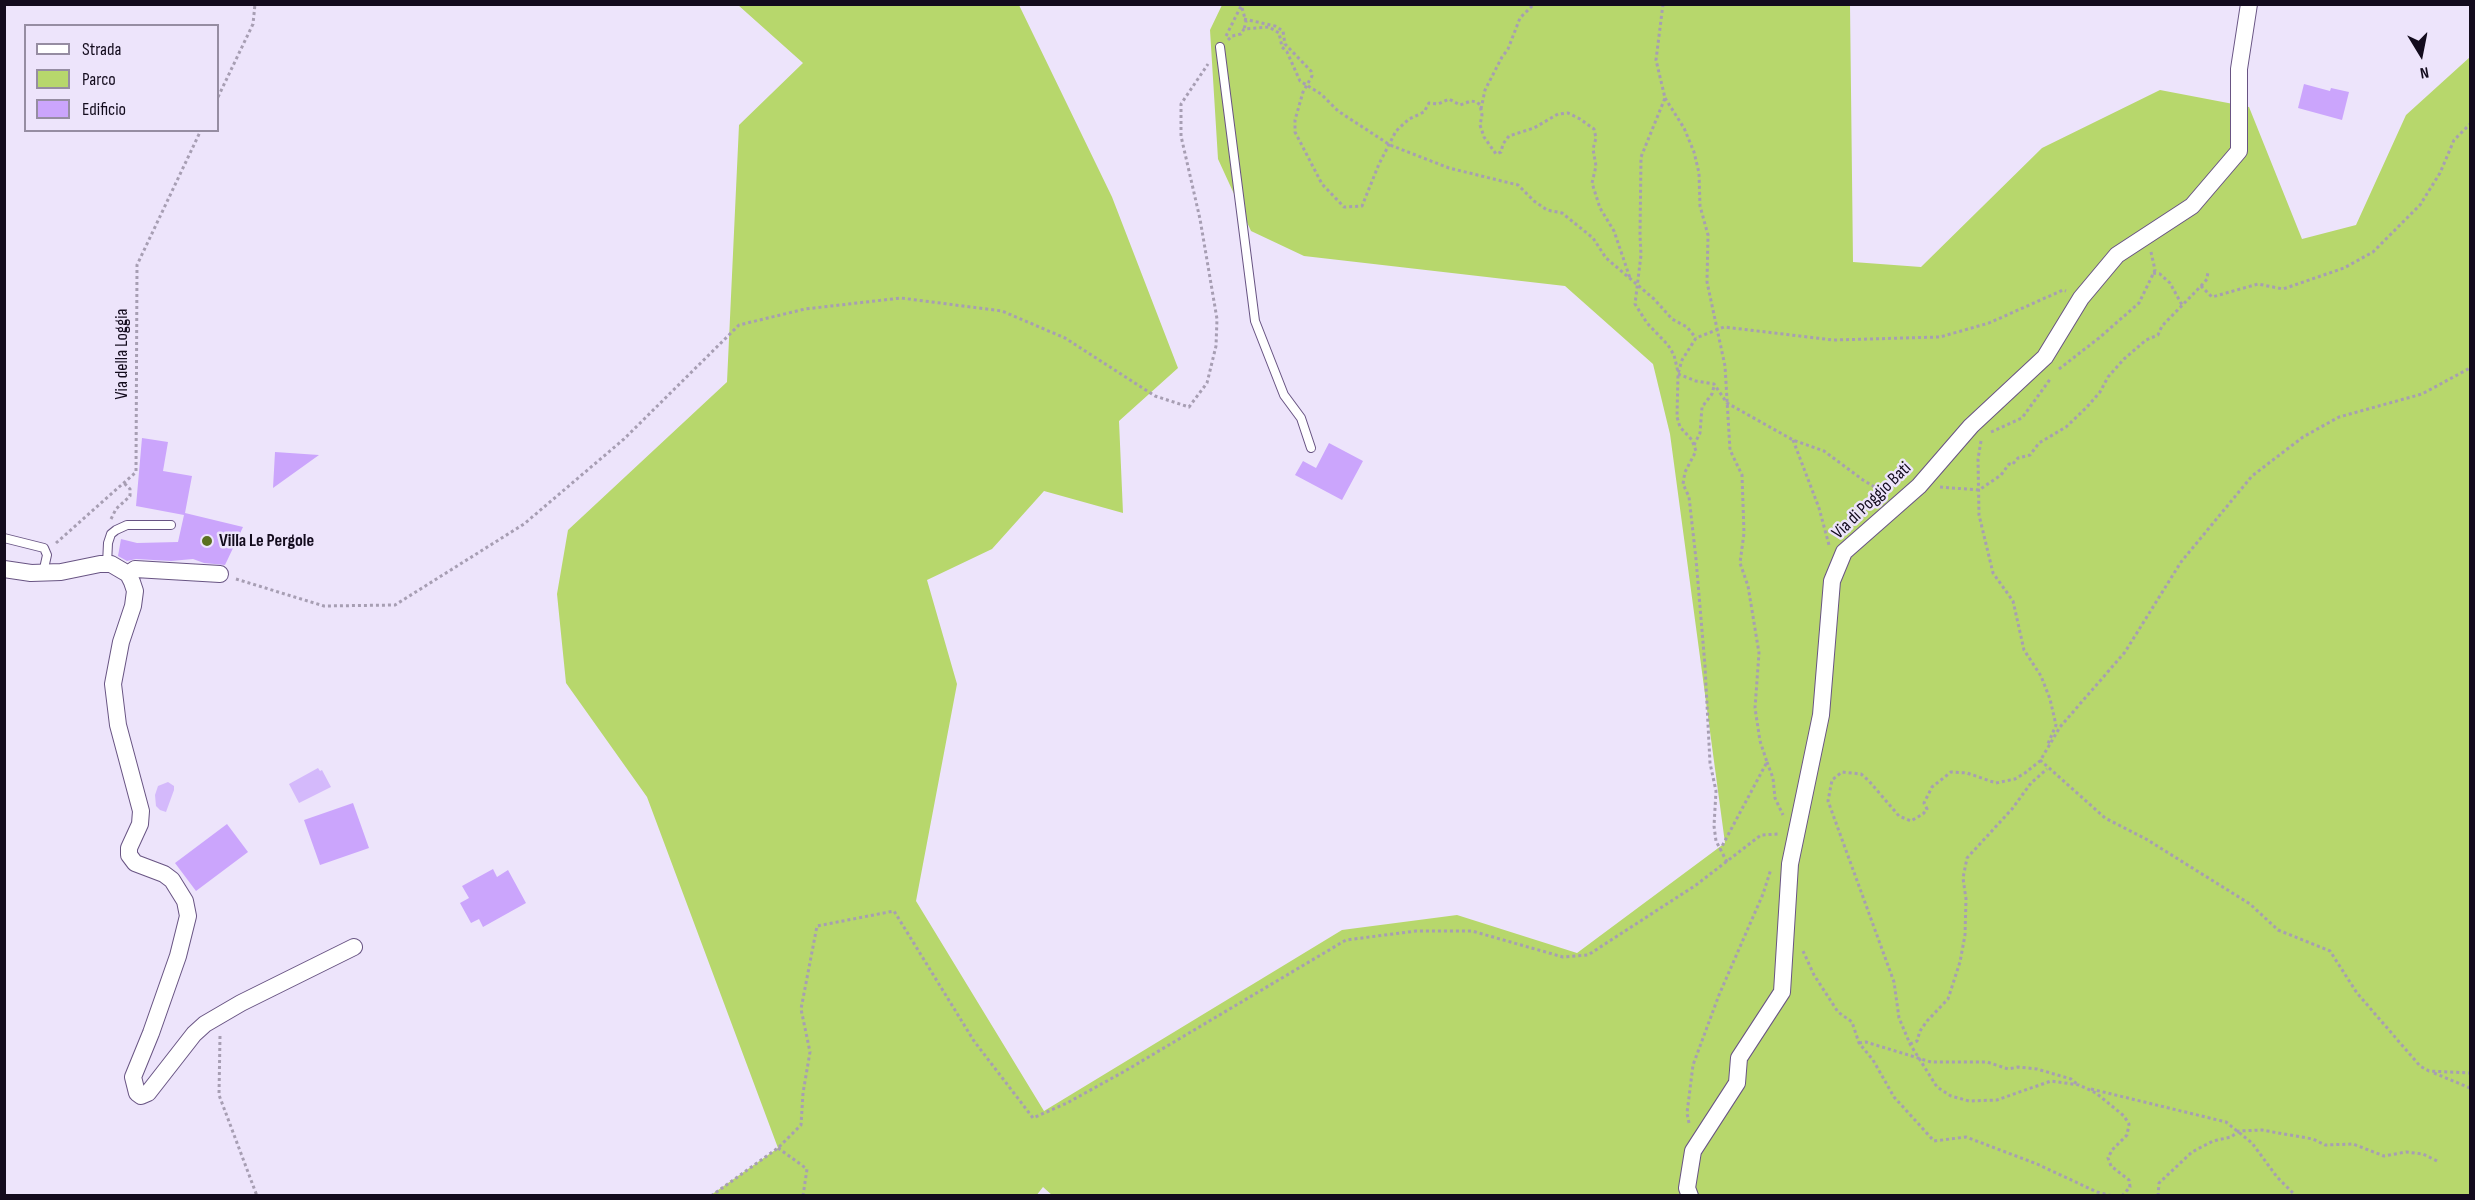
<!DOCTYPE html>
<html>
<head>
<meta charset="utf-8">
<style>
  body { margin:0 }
  #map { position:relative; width:2475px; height:1200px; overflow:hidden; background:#ede4fb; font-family:"Sofia Sans Condensed",sans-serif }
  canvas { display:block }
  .frame { position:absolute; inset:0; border:6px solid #130b1d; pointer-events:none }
  .legend { position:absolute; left:24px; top:24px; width:195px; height:108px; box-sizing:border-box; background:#ede4fb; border:2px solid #968da2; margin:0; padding:8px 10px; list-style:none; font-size:18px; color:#130b1d }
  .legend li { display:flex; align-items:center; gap:12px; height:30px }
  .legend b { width:30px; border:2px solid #968da2 }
  .north { position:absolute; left:2391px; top:24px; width:60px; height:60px; -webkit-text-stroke:4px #ede4fb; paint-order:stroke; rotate:170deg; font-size:16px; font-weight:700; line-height:24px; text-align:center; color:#130b1d }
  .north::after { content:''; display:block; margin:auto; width:21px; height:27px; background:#130b1d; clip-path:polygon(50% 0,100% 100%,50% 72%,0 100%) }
</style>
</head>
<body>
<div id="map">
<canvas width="2475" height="1200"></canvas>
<div class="frame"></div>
<ul class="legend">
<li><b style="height:8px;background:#fff"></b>Strada</li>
<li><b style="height:16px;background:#b7d76c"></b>Parco</li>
<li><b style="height:16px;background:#cba5fc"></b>Edificio</li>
</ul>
<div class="north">N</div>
</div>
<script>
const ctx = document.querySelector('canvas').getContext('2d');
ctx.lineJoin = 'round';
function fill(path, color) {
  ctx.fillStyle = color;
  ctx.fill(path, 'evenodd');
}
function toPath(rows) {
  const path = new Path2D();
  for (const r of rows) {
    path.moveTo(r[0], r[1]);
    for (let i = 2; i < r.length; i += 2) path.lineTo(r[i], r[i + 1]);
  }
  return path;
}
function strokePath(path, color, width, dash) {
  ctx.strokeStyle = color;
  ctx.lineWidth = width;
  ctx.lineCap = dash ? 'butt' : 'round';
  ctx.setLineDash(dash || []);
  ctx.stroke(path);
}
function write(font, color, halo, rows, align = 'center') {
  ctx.font = font + ' "Sofia Sans Condensed",sans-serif';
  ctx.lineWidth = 5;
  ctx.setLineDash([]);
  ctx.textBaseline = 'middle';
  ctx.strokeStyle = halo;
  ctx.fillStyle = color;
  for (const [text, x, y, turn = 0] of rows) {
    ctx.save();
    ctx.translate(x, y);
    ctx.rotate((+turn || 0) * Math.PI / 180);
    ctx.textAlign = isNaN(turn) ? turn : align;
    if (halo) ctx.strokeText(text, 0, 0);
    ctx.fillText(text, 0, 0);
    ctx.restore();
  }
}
fill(toPath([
  [738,5,1019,5,1112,197,1178,368,1119,421,1123,513,1044,491,992,549,927,580,957,684,916,901,1044,1111,1342,930,1457,915,1577,953,1725,843,1670,434,1653,364,1565,286,1304,256,1251,231,1218,159,1210,30,1222,5,1850,5,1853,262,1921,267,2042,148,2160,90,2249,107,2302,239,2356,225,2406,115,2470,57,2470,1195,1053,1196,1043,1187,1036,1196,711,1195,778,1148,647,797,566,683,557,594,568,530,727,382,739,125,803,63]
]), '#b7d76c');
fill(toPath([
  [318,768,320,771,322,770,331,787,299,803,289,784],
  [168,782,174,786,174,790,166,812,160,810,156,806,155,795,158,786]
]), '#d4b9fb');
fill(toPath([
  [2304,84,2330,91,2331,88,2349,92,2342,120,2298,108],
  [142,438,168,442,163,471,192,476,185,513,243,527,225,565,204,563,193,559,171,561,136,559,127,561,118,556,121,539,137,543,178,542,184,515,136,506],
  [1329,443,1363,461,1342,500,1295,475,1303,461,1316,468],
  [275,452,319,455,273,488],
  [353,803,369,848,320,865,304,820],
  [227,824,248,852,196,891,175,863],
  [493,869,497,877,508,870,526,903,483,927,479,919,471,923,460,903,469,898,462,886]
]), '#cba5fc');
const service = toPath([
  [1220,47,1255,321,1284,395,1301,418,1311,448],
  [4,538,44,548,47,555,43,573],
  [107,564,108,543,111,534,116,530,127,525,171,525]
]);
const minor = toPath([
  [4,569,31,573,61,572,100,564,111,564,128,574,132,582,135,591,133,606,121,642,113,684,118,725,141,811,140,824,129,848,129,855,135,863,164,874,172,880,185,901,188,916,178,956,151,1033,133,1077,137,1093,141,1096,148,1093,194,1034,205,1024,241,1003,354,947],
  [128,574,135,569,220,574],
  [1690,1196,1687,1188,1693,1151,1737,1083,1739,1058,1782,992,1790,864,1821,715,1832,581,1844,552,1919,486,1971,426,2045,357,2081,298,2117,255,2192,206,2239,151,2239,69,2249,4]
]);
strokePath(service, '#685483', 10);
strokePath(minor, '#685483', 18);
strokePath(toPath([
  [1663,4,1656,60,1665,98,1641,157,1640,235,1641,255,1635,304,1647,323,1668,345,1674,355,1678,372],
  [1242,8,1246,22,1244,29],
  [1244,19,1275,26,1283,31,1285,44,1311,71,1312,76,1303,92,1295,120,1295,132,1322,184,1344,207,1362,206,1379,164,1396,131,1409,119,1424,112,1429,103,1438,104,1449,99,1460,105,1471,101,1477,102,1480,105,1482,115,1480,125,1484,137,1496,154,1501,152,1503,144,1509,136,1534,128,1558,114,1568,113,1580,119,1594,129,1596,138,1593,149,1596,166,1592,183,1600,208,1614,231,1630,278],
  [1226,36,1242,4],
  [1228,40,1232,36,1241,34,1244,29,1269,27,1279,33,1282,47,1287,52,1300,81,1321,94,1338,111,1390,145,1449,168,1518,185,1534,201,1547,210,1562,213,1593,238,1606,258,1654,299,1672,319,1687,327,1696,338],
  [218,97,253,24,255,4],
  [1665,98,1684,128,1694,152,1699,173,1700,206,1708,235,1707,282,1725,366,1730,450,1742,475,1744,533,1740,563,1748,586,1759,653,1755,708,1760,741,1767,762,1720,850],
  [1481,109,1485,90,1502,57,1508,49,1520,18,1534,4],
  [2153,273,2160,274,2170,283,2182,305],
  [2201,286,2207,279,2208,271],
  [2059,369,2099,338,2139,303,2155,270,2151,252],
  [1678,374,1696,381,1714,384,1727,403,1793,440,1824,451,1863,480,1878,489,1888,491],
  [1991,432,2022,418,2051,378],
  [1793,440,1819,508,1829,545],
  [1981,441,1978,459,1979,515,1993,573,2013,601,2024,650,2041,676,2050,699,2056,725,2047,746],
  [1694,445,1700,433,1702,407,1712,394,1714,386],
  [1940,487,1979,490,2001,475,2009,464,2012,465,2018,458,2030,455,2039,443,2066,427,2087,407,2100,392,2108,377,2124,359,2146,340,2158,335,2162,326,2201,286,2212,297,2258,284,2283,289,2344,268,2373,252,2420,205,2440,173,2454,140,2470,124],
  [111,519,116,509,130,496,130,489,124,483],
  [56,543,136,472,137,265,201,130],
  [236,579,324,606,395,605,524,524,624,439,739,325,805,309,901,298,1002,311,1065,338,1155,396,1189,407,1207,383,1216,346,1217,319,1200,219,1181,136,1181,104,1208,64],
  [2040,760,2105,818,2146,839,2250,904,2278,930,2330,951,2357,993,2420,1066,2429,1071,2470,1073],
  [1767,762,1773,778,1775,798,1783,815],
  [1727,862,1716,841,1714,826,1716,791,1710,763,1705,666,1696,559,1689,497,1683,484,1685,472,1696,451,1692,440,1680,427,1677,417,1678,374,1682,360,1696,338,1724,327,1833,340,1940,337,1989,323,2063,290,2066,291],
  [1803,951,1814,975,1838,1012,1852,1022,1859,1043,1873,1060,1894,1097,1934,1141,1966,1137,2037,1164,2097,1192,2113,1196],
  [220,1036,219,1095,257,1196],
  [1859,1043,1866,1042,1931,1062,1987,1062,2008,1069,2018,1067,2037,1069,2071,1079,2077,1084],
  [1910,1044,1917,1041,1920,1031,1927,1021,1948,999,1960,962,1965,935,1966,899,1963,878,1967,858,2012,809,2031,783,2047,769],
  [2434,1073,2470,1088],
  [2091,1089,2226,1122,2252,1143,2277,1177,2296,1196],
  [1689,1123,1687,1113,1693,1065,1719,995,1763,894,1771,869],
  [778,1148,807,1169,803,1196],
  [711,1196,778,1148,801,1125,803,1093,810,1052,801,1009,817,926,894,911,974,1041,1033,1118,1067,1103,1125,1071,1346,940,1416,931,1472,931,1563,957,1588,955,1696,885,1761,835,1778,834],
  [2122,1196,2130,1187,2129,1180,2111,1166,2108,1158,2112,1150,2127,1135,2129,1124,2124,1116,2096,1093,2079,1085,2051,1081,1997,1100,1969,1101,1951,1096,1937,1087,1910,1044,1899,1018,1894,982,1828,801,1832,780,1842,772,1861,774,1869,781,1899,816,1911,821,1923,814,1927,809,1924,803,1932,787,1951,772,1967,773,1996,783,2015,779,2025,773,2040,761,2060,727,2125,652,2181,562,2252,476,2303,437,2339,417,2422,394,2470,368],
  [2158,1196,2159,1183,2192,1152,2213,1141,2231,1137,2239,1131,2262,1130,2284,1134,2313,1139,2325,1145,2353,1144,2384,1156,2406,1152,2423,1154,2437,1161]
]), '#a79eb3', 3, [3, 3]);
strokePath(service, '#fff', 8);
strokePath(minor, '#fff', 16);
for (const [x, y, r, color] of [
  [207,541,6,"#5b7020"]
]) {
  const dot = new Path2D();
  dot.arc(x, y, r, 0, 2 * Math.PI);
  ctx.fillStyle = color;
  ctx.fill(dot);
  strokePath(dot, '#ede4fb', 2);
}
write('18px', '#130b1d', '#ede4fb', [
  ["Via della Loggia",122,354,-90],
  ["Via di Poggio Bati",1872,501,-44]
]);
write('bold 18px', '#130b1d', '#ede4fb', [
  ["Villa Le Pergole",219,541]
], 'left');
</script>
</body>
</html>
